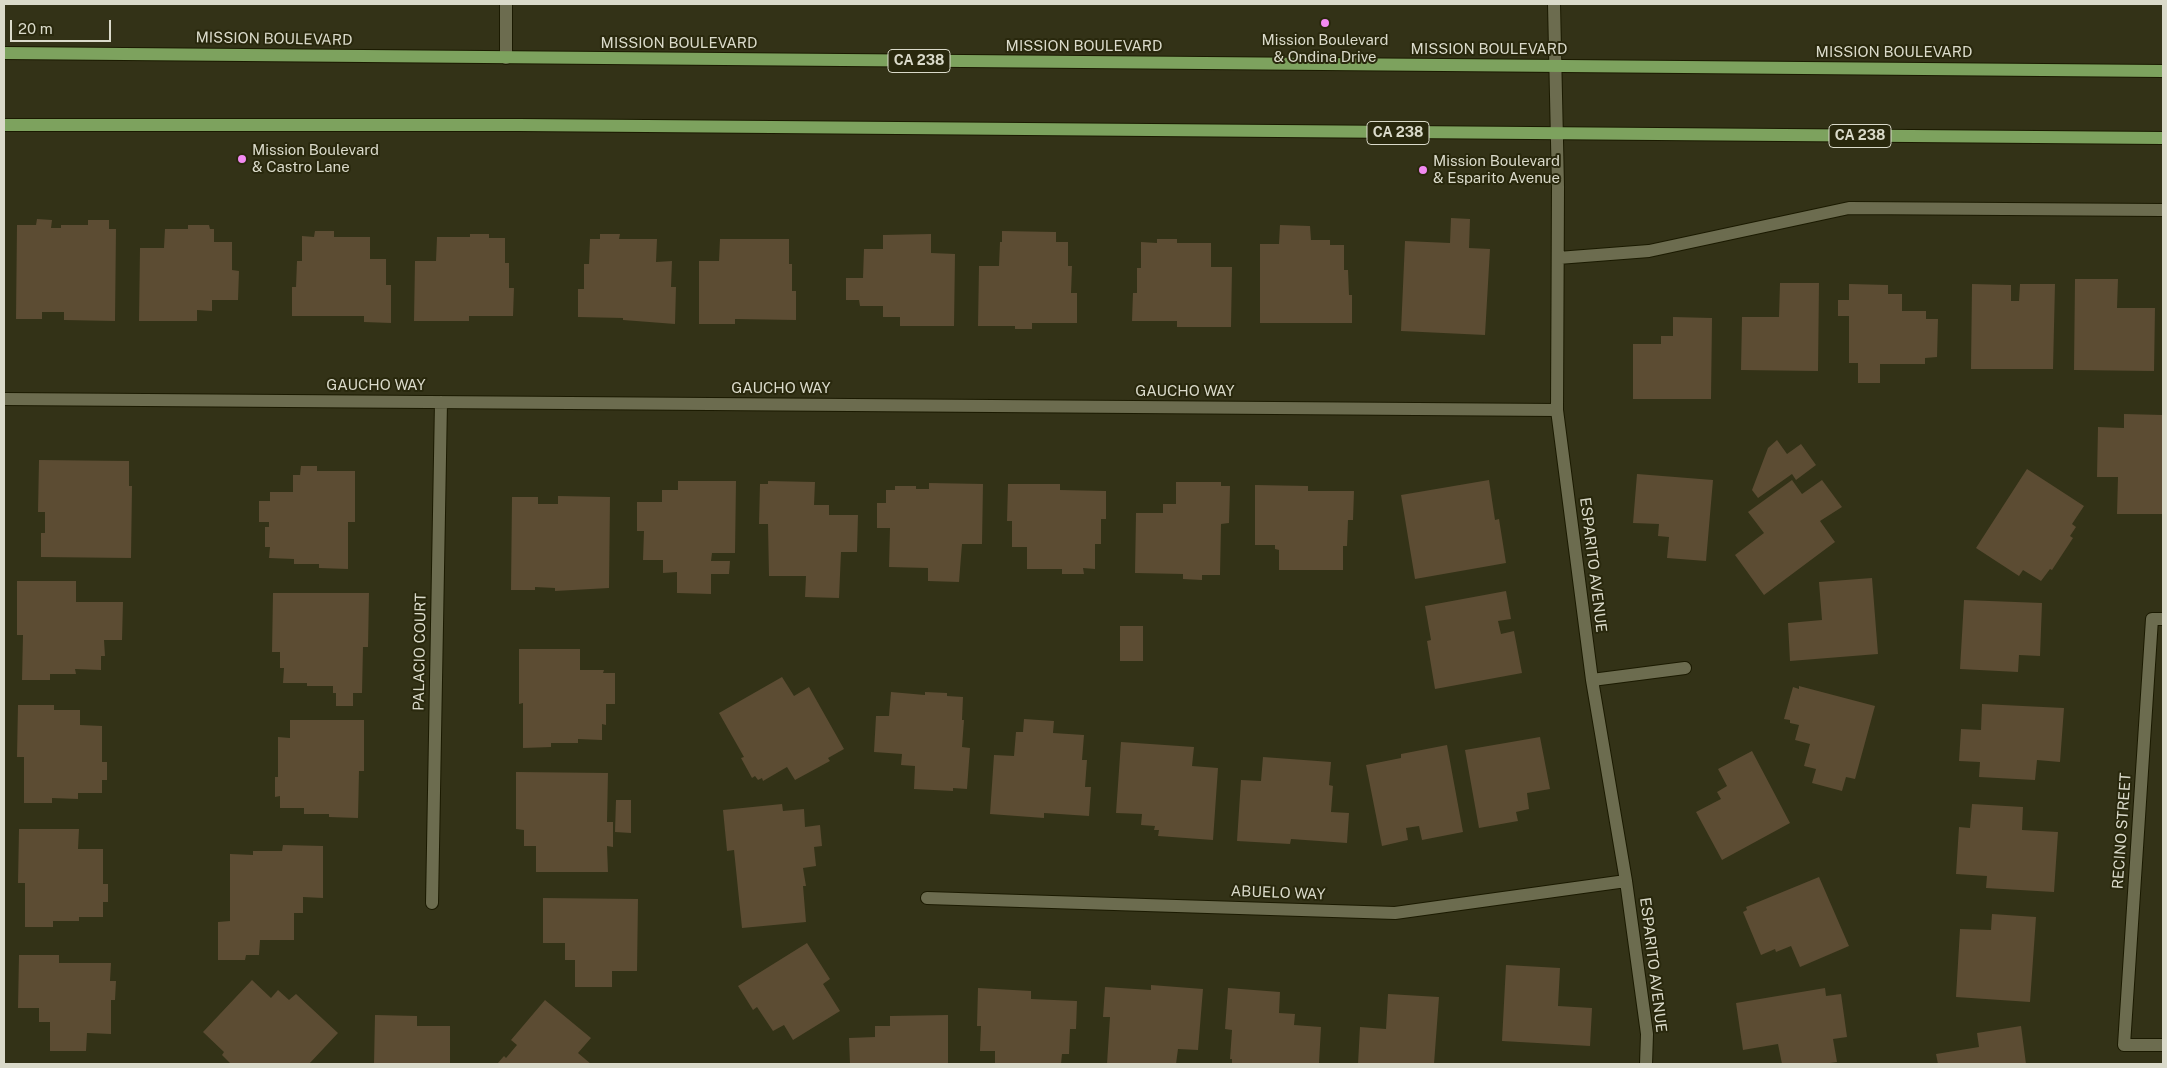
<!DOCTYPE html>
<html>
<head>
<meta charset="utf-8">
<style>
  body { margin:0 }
  #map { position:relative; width:2167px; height:1068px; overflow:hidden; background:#333217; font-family:"Public Sans",sans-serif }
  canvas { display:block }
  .frame { position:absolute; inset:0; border:5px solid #dadaca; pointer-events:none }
  .scale { position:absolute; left:10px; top:20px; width:101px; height:22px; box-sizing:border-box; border:2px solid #dadaca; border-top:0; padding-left:6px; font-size:15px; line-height:18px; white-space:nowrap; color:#dadaca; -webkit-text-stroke:4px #29280d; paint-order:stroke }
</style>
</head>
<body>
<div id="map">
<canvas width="2167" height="1068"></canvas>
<div class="frame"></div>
<div class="scale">20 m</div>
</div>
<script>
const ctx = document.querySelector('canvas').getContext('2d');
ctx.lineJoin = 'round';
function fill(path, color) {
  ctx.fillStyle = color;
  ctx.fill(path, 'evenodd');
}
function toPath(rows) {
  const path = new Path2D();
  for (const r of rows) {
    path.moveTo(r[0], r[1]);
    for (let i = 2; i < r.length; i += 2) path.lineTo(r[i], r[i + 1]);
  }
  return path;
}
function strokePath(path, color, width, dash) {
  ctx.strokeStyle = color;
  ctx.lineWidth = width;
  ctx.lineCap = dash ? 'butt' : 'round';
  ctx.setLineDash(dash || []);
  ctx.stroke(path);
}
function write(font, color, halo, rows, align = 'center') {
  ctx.font = font + ' "Public Sans",sans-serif';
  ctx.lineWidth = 4;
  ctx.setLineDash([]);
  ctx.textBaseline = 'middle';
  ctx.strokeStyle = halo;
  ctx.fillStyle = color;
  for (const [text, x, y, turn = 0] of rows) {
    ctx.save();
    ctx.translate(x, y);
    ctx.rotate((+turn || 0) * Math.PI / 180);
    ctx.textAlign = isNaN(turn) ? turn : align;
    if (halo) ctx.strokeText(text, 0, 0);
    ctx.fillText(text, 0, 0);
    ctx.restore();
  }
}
fill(toPath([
  [1451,218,1470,219,1469,248,1490,249,1485,335,1401,331,1405,241,1450,243],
  [37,219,52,220,51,228,61,228,61,225,88,225,88,220,109,220,109,229,116,229,115,321,64,320,64,312,42,312,42,319,16,319,17,225,36,225],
  [188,225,209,225,210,229,214,229,214,242,232,242,232,270,239,271,238,300,212,300,212,311,197,310,197,321,139,321,140,248,164,248,165,229,188,229],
  [1280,225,1310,226,1311,240,1330,240,1330,245,1344,245,1344,270,1348,270,1349,295,1352,295,1352,323,1260,323,1260,244,1279,244],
  [315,231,334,231,334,237,370,237,370,259,386,259,386,285,391,285,391,323,364,322,364,316,292,316,292,287,296,287,297,261,302,261,302,236,314,237],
  [1002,231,1056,232,1056,242,1068,242,1068,266,1072,266,1071,293,1077,293,1077,323,1032,323,1032,329,1015,329,1015,326,978,326,979,266,999,266,1000,242,1002,242],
  [470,234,489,234,489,238,505,238,505,263,509,263,509,288,514,288,513,316,469,316,469,321,414,321,415,261,436,261,437,237,470,237],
  [600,234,620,234,619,239,657,239,656,262,672,261,671,287,676,287,675,324,623,320,623,318,578,317,578,289,584,289,584,264,589,264,590,239,600,239],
  [931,234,931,253,955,254,954,326,900,326,900,317,883,317,883,306,860,306,859,300,846,300,846,278,863,278,864,249,883,249,883,235],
  [720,239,789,239,789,264,792,264,792,291,796,291,796,320,735,319,735,324,699,324,699,261,719,261],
  [1157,239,1177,239,1177,243,1211,243,1211,267,1232,267,1231,327,1177,327,1177,321,1132,321,1133,293,1137,293,1137,268,1141,268,1141,242,1157,243],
  [2075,279,2118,279,2117,308,2155,308,2154,371,2074,370],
  [1780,283,1819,283,1818,371,1741,370,1742,317,1779,317],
  [1849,284,1888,285,1888,294,1902,294,1902,311,1926,311,1926,319,1938,319,1937,357,1925,358,1925,364,1880,364,1880,383,1858,383,1858,363,1849,363,1849,316,1838,316,1838,300,1849,300],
  [1972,284,2011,285,2011,301,2019,301,2020,284,2055,284,2053,369,1971,369],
  [1673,317,1712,318,1711,399,1633,399,1633,344,1661,344,1661,336,1673,336],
  [2124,414,2163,415,2163,514,2117,514,2118,477,2097,477,2098,427,2124,428],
  [1777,440,1787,454,1801,444,1816,465,1796,480,1792,474,1758,498,1752,490,1768,448],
  [39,460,129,461,129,486,132,486,131,558,41,557,41,533,45,533,45,512,38,512],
  [301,466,317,466,317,471,355,471,355,522,348,522,348,569,319,568,319,564,294,564,294,559,269,558,270,547,265,547,265,527,269,527,269,522,259,522,259,501,270,501,270,492,293,492,293,475,300,475],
  [2027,469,2084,506,2072,524,2076,527,2070,536,2073,538,2052,570,2050,569,2041,581,2023,570,2019,576,1976,548],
  [1637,474,1713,480,1706,561,1667,558,1669,537,1658,536,1659,524,1633,523],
  [1489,480,1495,520,1499,519,1506,563,1415,579,1401,495],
  [1792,480,1802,494,1822,480,1842,507,1820,521,1835,542,1764,595,1735,555,1764,533,1748,512],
  [678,481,736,481,735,553,712,553,711,561,730,561,729,574,711,574,711,594,677,593,677,572,663,573,663,560,643,560,644,531,637,531,637,502,662,502,662,490,678,490],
  [768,481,815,482,814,505,829,505,829,515,858,515,857,552,841,552,839,598,805,597,806,576,769,576,768,524,759,524,760,484,768,484],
  [1176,482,1221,482,1221,486,1230,486,1229,523,1221,524,1220,575,1202,575,1202,580,1183,579,1183,574,1135,573,1136,513,1163,513,1163,504,1176,504],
  [929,483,983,484,982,544,962,544,959,582,928,581,928,568,889,567,890,528,877,528,877,503,886,503,886,490,895,490,895,486,916,486,916,489,929,489],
  [1008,484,1060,484,1060,490,1106,491,1106,519,1101,519,1101,544,1095,544,1095,569,1083,568,1084,574,1062,574,1062,569,1027,569,1027,547,1012,547,1012,521,1007,521],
  [1255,485,1308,486,1308,491,1354,491,1353,520,1348,520,1347,546,1343,546,1343,570,1279,570,1279,550,1275,549,1275,545,1255,545],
  [558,496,610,497,609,588,555,591,555,588,535,587,535,590,511,590,512,497,538,497,538,504,558,504],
  [1872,578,1878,654,1790,661,1788,623,1822,620,1819,582],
  [17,581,76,581,76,602,123,602,122,640,104,640,105,656,101,656,101,670,75,669,76,674,50,674,50,680,22,680,23,635,17,635],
  [1506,591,1511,619,1498,621,1501,634,1514,631,1522,673,1435,689,1427,641,1431,640,1425,606],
  [273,593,369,593,368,647,363,647,362,693,353,693,353,706,336,706,336,693,333,693,333,686,307,686,307,683,283,683,284,668,280,668,280,652,272,652],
  [1964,600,2042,603,2040,656,2019,655,2018,672,1960,669],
  [1120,626,1143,626,1143,661,1120,661],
  [519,649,580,649,580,670,604,670,603,673,615,673,615,704,606,704,606,725,602,724,602,740,578,739,578,743,551,743,551,747,523,748,523,703,519,704],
  [782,677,794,696,809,687,844,749,828,758,830,761,795,780,787,767,763,781,762,778,758,780,755,776,752,778,741,758,744,757,719,713],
  [1799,686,1875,706,1855,779,1846,777,1842,791,1812,783,1816,769,1804,766,1810,744,1795,740,1799,725,1790,723,1790,720,1784,719,1793,687,1799,689],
  [891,692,925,695,925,692,947,693,947,696,963,697,962,720,964,720,962,747,970,748,967,789,953,788,953,791,914,789,915,766,901,765,902,754,874,752,876,716,889,716],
  [1982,704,2064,708,2060,762,2037,760,2035,780,1979,777,1980,762,1959,761,1961,729,1981,730],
  [18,705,54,705,54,710,80,710,80,725,102,726,102,762,107,762,107,780,102,780,102,793,78,793,78,799,52,798,52,803,24,803,24,757,17,757],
  [1024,719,1054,721,1053,733,1084,735,1082,760,1087,760,1085,787,1091,787,1089,816,1044,813,1044,818,990,814,994,755,1014,756,1016,732,1023,732],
  [290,720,364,720,364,771,359,771,358,818,329,817,329,814,304,814,304,808,280,808,280,796,275,797,275,777,278,777,278,737,290,738],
  [1540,737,1550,789,1527,793,1529,809,1516,812,1518,821,1479,828,1465,750],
  [1121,742,1194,747,1192,766,1218,768,1213,840,1158,836,1159,830,1154,830,1155,826,1141,825,1142,814,1116,813],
  [1447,745,1463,832,1422,840,1419,826,1406,828,1408,840,1382,846,1366,765,1401,758,1401,754],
  [1752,751,1790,823,1722,860,1696,812,1721,799,1717,792,1727,786,1718,769],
  [1263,757,1331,762,1329,785,1333,786,1331,812,1349,813,1347,843,1291,839,1290,844,1237,841,1241,780,1261,781],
  [516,772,608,773,607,822,613,822,613,847,607,846,608,872,536,872,536,846,524,846,524,830,516,829],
  [616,800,631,800,631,833,615,832],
  [782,804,783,811,804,809,805,827,820,825,822,846,814,847,816,866,803,868,806,886,803,886,806,922,742,928,734,850,727,851,723,810],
  [1972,804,2023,807,2022,830,2058,832,2054,892,1986,888,1987,876,1956,874,1959,827,1970,828],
  [19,829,79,829,78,849,103,849,103,884,108,884,108,902,103,902,103,917,79,917,79,921,53,921,53,927,25,927,25,883,18,883],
  [283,845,323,846,323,898,303,897,303,913,294,913,294,940,260,940,259,955,246,955,245,960,218,960,218,922,230,921,230,854,253,855,253,851,282,851],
  [1819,877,1849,946,1800,967,1791,946,1776,952,1775,949,1761,955,1743,912,1747,910,1746,907],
  [543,898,638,899,637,971,612,971,612,987,575,987,575,960,565,960,565,943,543,943],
  [1992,914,2036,917,2030,1002,1956,997,1960,929,1991,930],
  [807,943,830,979,823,984,840,1011,793,1040,784,1025,773,1031,757,1007,753,1010,738,986],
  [19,955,59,955,59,963,111,963,110,981,116,981,115,1000,111,1000,111,1034,87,1033,86,1051,50,1051,50,1022,39,1022,39,1008,18,1008],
  [1506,965,1560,968,1558,1006,1592,1008,1590,1046,1502,1041],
  [252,980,271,998,278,990,289,1000,296,994,338,1033,309,1064,231,1064,222,1055,224,1052,203,1032],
  [1151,985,1203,989,1198,1050,1178,1049,1176,1064,1107,1064,1110,1017,1103,1017,1105,987,1151,990],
  [978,988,1031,991,1031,999,1077,1001,1076,1029,1070,1029,1069,1054,1062,1054,1061,1064,995,1064,995,1051,980,1051,981,1026,977,1026],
  [1228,988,1280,992,1279,1013,1295,1014,1294,1025,1321,1027,1319,1063,1232,1064,1232,1059,1230,1059,1232,1030,1225,1029],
  [1825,988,1826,996,1841,994,1847,1037,1833,1039,1837,1062,1823,1064,1782,1064,1778,1044,1743,1050,1736,1003],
  [1388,994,1439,997,1434,1064,1358,1064,1360,1027,1386,1029],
  [545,1000,591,1038,578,1053,591,1064,497,1064,504,1056,506,1058,517,1045,511,1040],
  [375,1015,417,1016,417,1026,450,1026,450,1064,374,1064],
  [948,1015,948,1064,850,1064,849,1038,875,1037,875,1026,890,1026,890,1016],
  [2021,1026,2026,1064,1938,1064,1936,1054,1979,1047,1977,1033]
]), '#5c4c33');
const minor = toPath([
  [506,4,506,58],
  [1554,4,1558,187,1557,410,1592,680,1626,881,1647,1034,1646,1064],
  [1558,258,1649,251,1849,208,2163,210],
  [4,399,1557,410],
  [2163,619,2152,619,2124,1045,2163,1045],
  [1592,680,1685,668],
  [927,898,1395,913,1626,881],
  [432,903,441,402]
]);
const major = toPath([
  [4,53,2163,71],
  [4,125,519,125,2163,138]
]);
strokePath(minor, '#1b1a01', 14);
strokePath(major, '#1b1a01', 14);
strokePath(minor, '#6c6c4f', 12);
strokePath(major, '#7da25e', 12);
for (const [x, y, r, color] of [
  [1325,23,5,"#f38af2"],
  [242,159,5,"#f38af2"],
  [1423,170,5,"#f38af2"]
]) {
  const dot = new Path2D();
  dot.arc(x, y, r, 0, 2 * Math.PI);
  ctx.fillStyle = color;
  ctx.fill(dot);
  strokePath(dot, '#29280d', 2);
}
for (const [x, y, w] of [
  [919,61,62],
  [1398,133,62],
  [1860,136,62]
]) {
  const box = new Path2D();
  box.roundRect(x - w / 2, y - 11.5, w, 23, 4);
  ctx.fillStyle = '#29280d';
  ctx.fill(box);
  strokePath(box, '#dadaca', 1);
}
write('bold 14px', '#dadaca', null, [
  ["CA 238",919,61],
  ["CA 238",1398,133],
  ["CA 238",1860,136]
]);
write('15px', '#dadaca', '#29280d', [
  ["MISSION BOULEVARD",274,39,1],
  ["MISSION BOULEVARD",679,43],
  ["MISSION BOULEVARD",1084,46],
  ["MISSION BOULEVARD",1489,49],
  ["MISSION BOULEVARD",1894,52],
  ["GAUCHO WAY",376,385],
  ["GAUCHO WAY",781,388],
  ["GAUCHO WAY",1185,391],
  ["ESPARITO AVENUE",1593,565,83],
  ["PALACIO COURT",420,652,-89],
  ["RECINO STREET",2122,831,-86],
  ["ABUELO WAY",1278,893,2],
  ["ESPARITO AVENUE",1653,965,83]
]);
write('15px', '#dadaca', '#29280d', [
  ["Mission Boulevard",1325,40,"center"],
  ["& Ondina Drive",1325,57,"center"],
  ["Mission Boulevard",252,150],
  ["& Castro Lane",252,167],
  ["Mission Boulevard",1433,161],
  ["& Esparito Avenue",1433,178]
], 'left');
</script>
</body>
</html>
